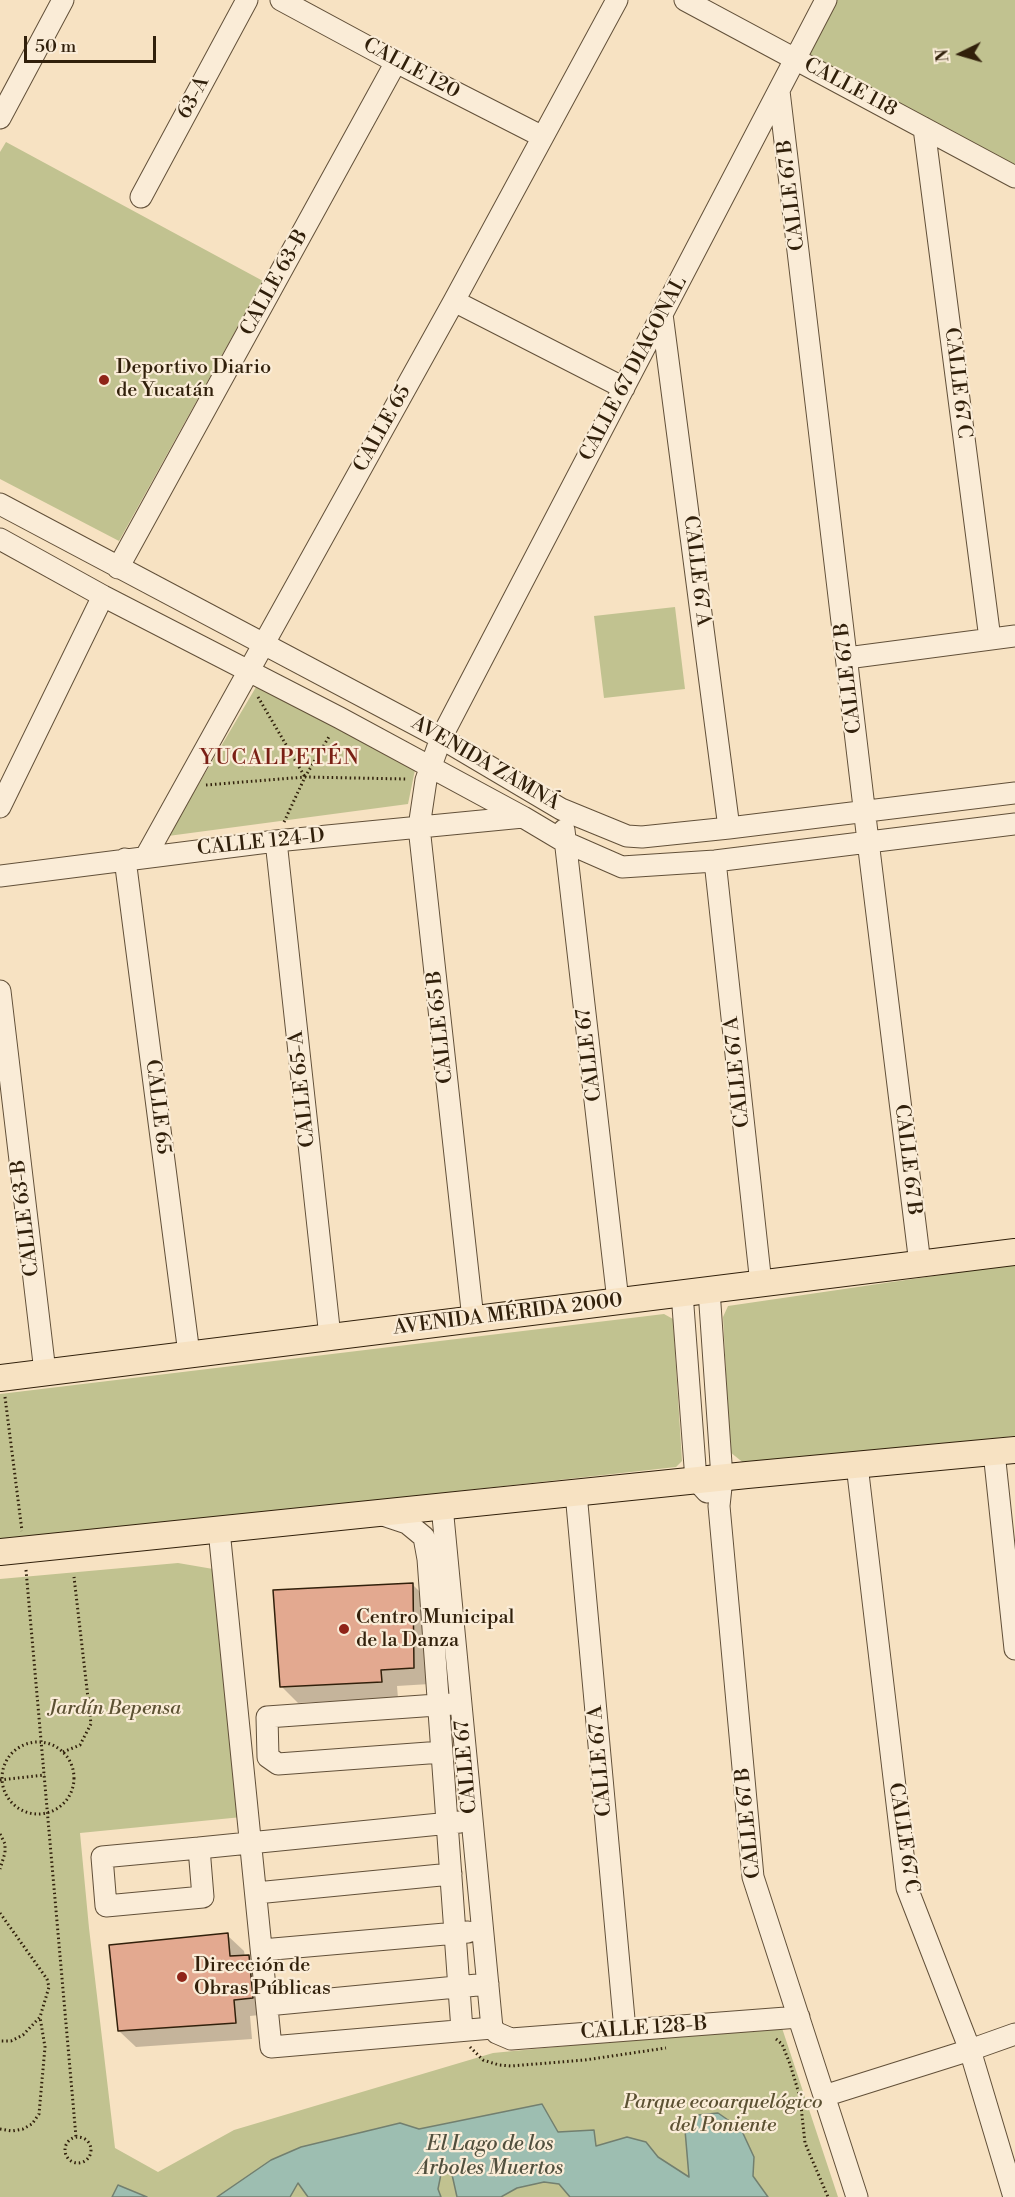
<!DOCTYPE html>
<html>
<head>
<meta charset="utf-8">
<style>
  body { margin:0 }
  #map { position:relative; width:1015px; height:2197px; overflow:hidden; background:#f7e2c2; font-family:"Libre Bodoni",serif }
  canvas { display:block }
  .north { position:absolute; left:931px; top:24px; width:60px; height:60px; -webkit-text-stroke:4px #faecd7; paint-order:stroke; rotate:265deg; font-size:16px; font-weight:700; line-height:24px; text-align:center; color:#31200b }
  .north::after { content:''; display:block; margin:auto; width:21px; height:27px; background:#31200b; clip-path:polygon(50% 0,100% 100%,50% 72%,0 100%) }
  .scale { position:absolute; left:24px; top:36px; width:132px; height:27px; box-sizing:border-box; border:3px solid #31200b; border-top:0; padding-left:8px; font-size:18px; line-height:21px; white-space:nowrap; color:#31200b; -webkit-text-stroke:4px #faecd7; paint-order:stroke }
</style>
</head>
<body>
<div id="map">
<canvas width="1015" height="2197"></canvas>
<div class="north">N</div>
<div class="scale">50 m</div>
</div>
<script>
const ctx = document.querySelector('canvas').getContext('2d');
ctx.lineJoin = 'round';
function fill(path, color) {
  ctx.fillStyle = color;
  ctx.fill(path, 'evenodd');
}
function toPath(rows) {
  const path = new Path2D();
  for (const r of rows) {
    if (r.length === 3) {
      path.moveTo(r[0] + r[2], r[1]);
      path.arc(r[0], r[1], r[2], 0, 2 * Math.PI);
      continue;
    }
    path.moveTo(r[0], r[1]);
    for (let i = 2; i < r.length; i += 2) path.lineTo(r[i], r[i + 1]);
  }
  return path;
}
function strokePath(path, color, width, dash) {
  ctx.strokeStyle = color;
  ctx.lineWidth = width;
  ctx.lineCap = dash ? 'butt' : 'round';
  ctx.setLineDash(dash || []);
  ctx.stroke(path);
}
function write(font, color, halo, rows, align = 'center') {
  ctx.font = font + ' "Libre Bodoni",serif';
  ctx.lineWidth = 4.5;
  ctx.setLineDash([]);
  ctx.textBaseline = 'middle';
  ctx.strokeStyle = halo;
  ctx.fillStyle = color;
  for (const [text, x, y, turn = 0] of rows) {
    ctx.save();
    ctx.translate(x, y);
    ctx.rotate((+turn || 0) * Math.PI / 180);
    ctx.textAlign = isNaN(turn) ? turn : align;
    if (halo) ctx.strokeText(text, 0, 0);
    ctx.fillText(text, 0, 0);
    ctx.restore();
  }
}
fill(toPath([
  [833,0,1015,0,1015,166,805,55],
  [6,142,263,281,119,541,0,479,0,152],
  [675,607,685,689,604,698,594,616],
  [259,682,417,760,408,804,168,836],
  [1015,1264,1015,1436,745,1464,730,1452,723,1317,728,1306],
  [664,1314,673,1319,682,1461,676,1467,0,1542,0,1394],
  [178,1563,219,1570,242,1817,80,1833,89,1928,115,2148,158,2172,234,2130,493,2053,781,2025,838,2197,0,2197,0,1579]
]), '#c1c290');
const water = toPath([
  [542,2104,558,2132,594,2130,596,2146,627,2137,646,2142,658,2157,689,2177,685,2130,698,2115,718,2113,741,2129,754,2157,753,2176,768,2197,570,2197,559,2184,544,2182,517,2188,501,2197,457,2197,451,2170,442,2169,438,2189,441,2197,308,2197,298,2183,290,2197,217,2197,271,2160,301,2147,400,2123,419,2129,542,2104],
  [118,2185,147,2197,112,2197,118,2185]
]);
fill(water, '#9dbeb1');
strokePath(water, '#727f6f', 1.5);
fill(toPath([
  [412,1584,429,1601,430,1684,397,1686,398,1698,298,1703,281,1686],
  [227,1935,244,1951,245,1957,248,1956,265,1973,269,2014,250,2016,252,2039,136,2047,119,2031]
]), '#0003');
const building = toPath([
  [413,1583,414,1668,381,1670,382,1682,280,1687,273,1590,413,1583],
  [228,1933,230,1956,249,1955,253,1998,234,2000,236,2023,118,2031,109,1945,228,1933]
]);
fill(building, '#e3a990');
strokePath(building, '#31200b', 1.5);
const minor = toPath([
  [281,0,396,62,541,136],
  [685,0,1015,177],
  [779,91,868,841,920,1264],
  [0,118,63,0],
  [924,128,990,639],
  [141,197,247,0],
  [454,301,624,388],
  [662,314,729,828],
  [0,504,441,738,561,809,627,836,642,837,729,828,1015,793],
  [0,539,103,596,340,718,523,817,565,842,622,867,715,861,1015,824],
  [118,568,396,62],
  [847,658,1015,636],
  [0,807,103,596],
  [564,830,618,1301],
  [276,841,330,1337],
  [146,856,454,301,617,0],
  [125,859,189,1354],
  [715,861,761,1284],
  [0,876,276,841,523,817],
  [0,991,45,1372],
  [709,1290,722,1478,719,1506,753,1877,857,2197],
  [682,1293,696,1480,707,1492],
  [473,1319,419,827,426,780,441,738,826,0],
  [994,1452,1015,1649],
  [857,1465,907,1888,970,2050,1014,2197],
  [576,1493,625,2030],
  [442,1506,492,2028],
  [380,1514,407,1523,424,1537,428,1559,462,2030],
  [219,1530,271,2047,492,2028],
  [442,1752,278,1764,268,1757,267,1717,451,1704],
  [199,1848,203,1897,106,1906,102,1857,199,1848],
  [199,1848,460,1822],
  [256,1893,451,1874],
  [262,1950,468,1932],
  [267,2005,488,1984],
  [492,2028,497,2033,511,2039,799,2017],
  [824,2096,970,2050,1015,2034]
]);
const major = toPath([
  [0,1378,1015,1252],
  [0,1552,747,1475,1015,1450]
]);
strokePath(minor, '#625039', 23);
strokePath(major, '#31200b', 28);
strokePath(toPath([
  [258,697,305,777],
  [206,785,305,777,406,779],
  [284,822,305,777,330,735],
  [5,1397,22,1531],
  [26,1570,76,2137],
  [38,1778,36],
  [63,1752,80,1745,91,1724,74,1577],
  [0,1780,45,1775],
  [0,1834,5,1844,5,1853,0,1869],
  [0,1913,47,1979,49,1987,40,2017,23,2035,11,2041,0,2041],
  [776,2039,782,2044,790,2064,800,2097,805,2143,828,2197],
  [470,2047,483,2060,499,2065,511,2066,585,2060,666,2048],
  [0,2129,12,2131,23,2129,32,2124,39,2114,45,2047,40,2017],
  [78,2150,13]
]), '#31200b', 3, [1.5, 3]);
strokePath(minor, '#faecd7', 21);
strokePath(major, '#f7e2c2', 26);
for (const [x, y, r, color] of [
  [104,380,6,"#8f2418"],
  [344,1629,6,"#8f2418"],
  [182,1977,6,"#8f2418"]
]) {
  const dot = new Path2D();
  dot.arc(x, y, r, 0, 2 * Math.PI);
  ctx.fillStyle = color;
  ctx.fill(dot);
  strokePath(dot, '#faecd7', 2);
}
write('20px', '#31200b', '#faecd7', [
  ["CALLE 120",411,69,28],
  ["CALLE 118",850,88,28],
  ["63-A",194,98,-62],
  ["CALLE 67 B",792,195,-97],
  ["CALLE 63-B",275,283,-61],
  ["CALLE 67 DIAGONAL",634,369,-62],
  ["CALLE 67 C",957,383,83],
  ["CALLE 65",383,429,-61],
  ["CALLE 67 A",696,571,83],
  ["CALLE 67 B",849,678,-97],
  ["AVENIDA ZAMNÁ",485,764,30],
  ["CALLE 124-D",261,843,-6],
  ["CALLE 65 B",441,1027,-96],
  ["CALLE 67",590,1055,-97],
  ["CALLE 67 A",738,1072,-96],
  ["CALLE 65-A",303,1089,-96],
  ["CALLE 65",157,1107,83],
  ["CALLE 67 B",907,1160,83],
  ["CALLE 63-B",26,1218,-97],
  ["AVENIDA MÉRIDA 2000",508,1315,-7],
  ["CALLE 67 A",601,1761,-95],
  ["CALLE 67",467,1767,-95],
  ["CALLE 67 B",749,1823,-96],
  ["CALLE 67 C",903,1838,81],
  ["CALLE 128-B",644,2029,-4]
]);
write('20px', '#31200b', '#faecd7', [
  ["Deportivo Diario",116,368],
  ["de Yucatán",116,391],
  ["Centro Municipal",356,1618],
  ["de la Danza",356,1641],
  ["Dirección de",194,1966],
  ["Obras Públicas",194,1989]
], 'left');
write('italic 20px', '#5c5133', '#faecd7', [
  ["Jardín Bepensa",115,1709],
  ["Parque ecoarquelógico",723,2103],
  ["del Poniente",723,2126]
]);
ctx.letterSpacing = '1.5px';
write('21px', '#7a1f14', '#faecd7', [
  ["YUCALPETÉN",280,759]
]);
ctx.letterSpacing = '0px';
write('italic 21px', '#514f3d', '#faecd7', [
  ["El Lago de los",490,2145],
  ["Arboles Muertos",490,2169]
]);
</script>
</body>
</html>
